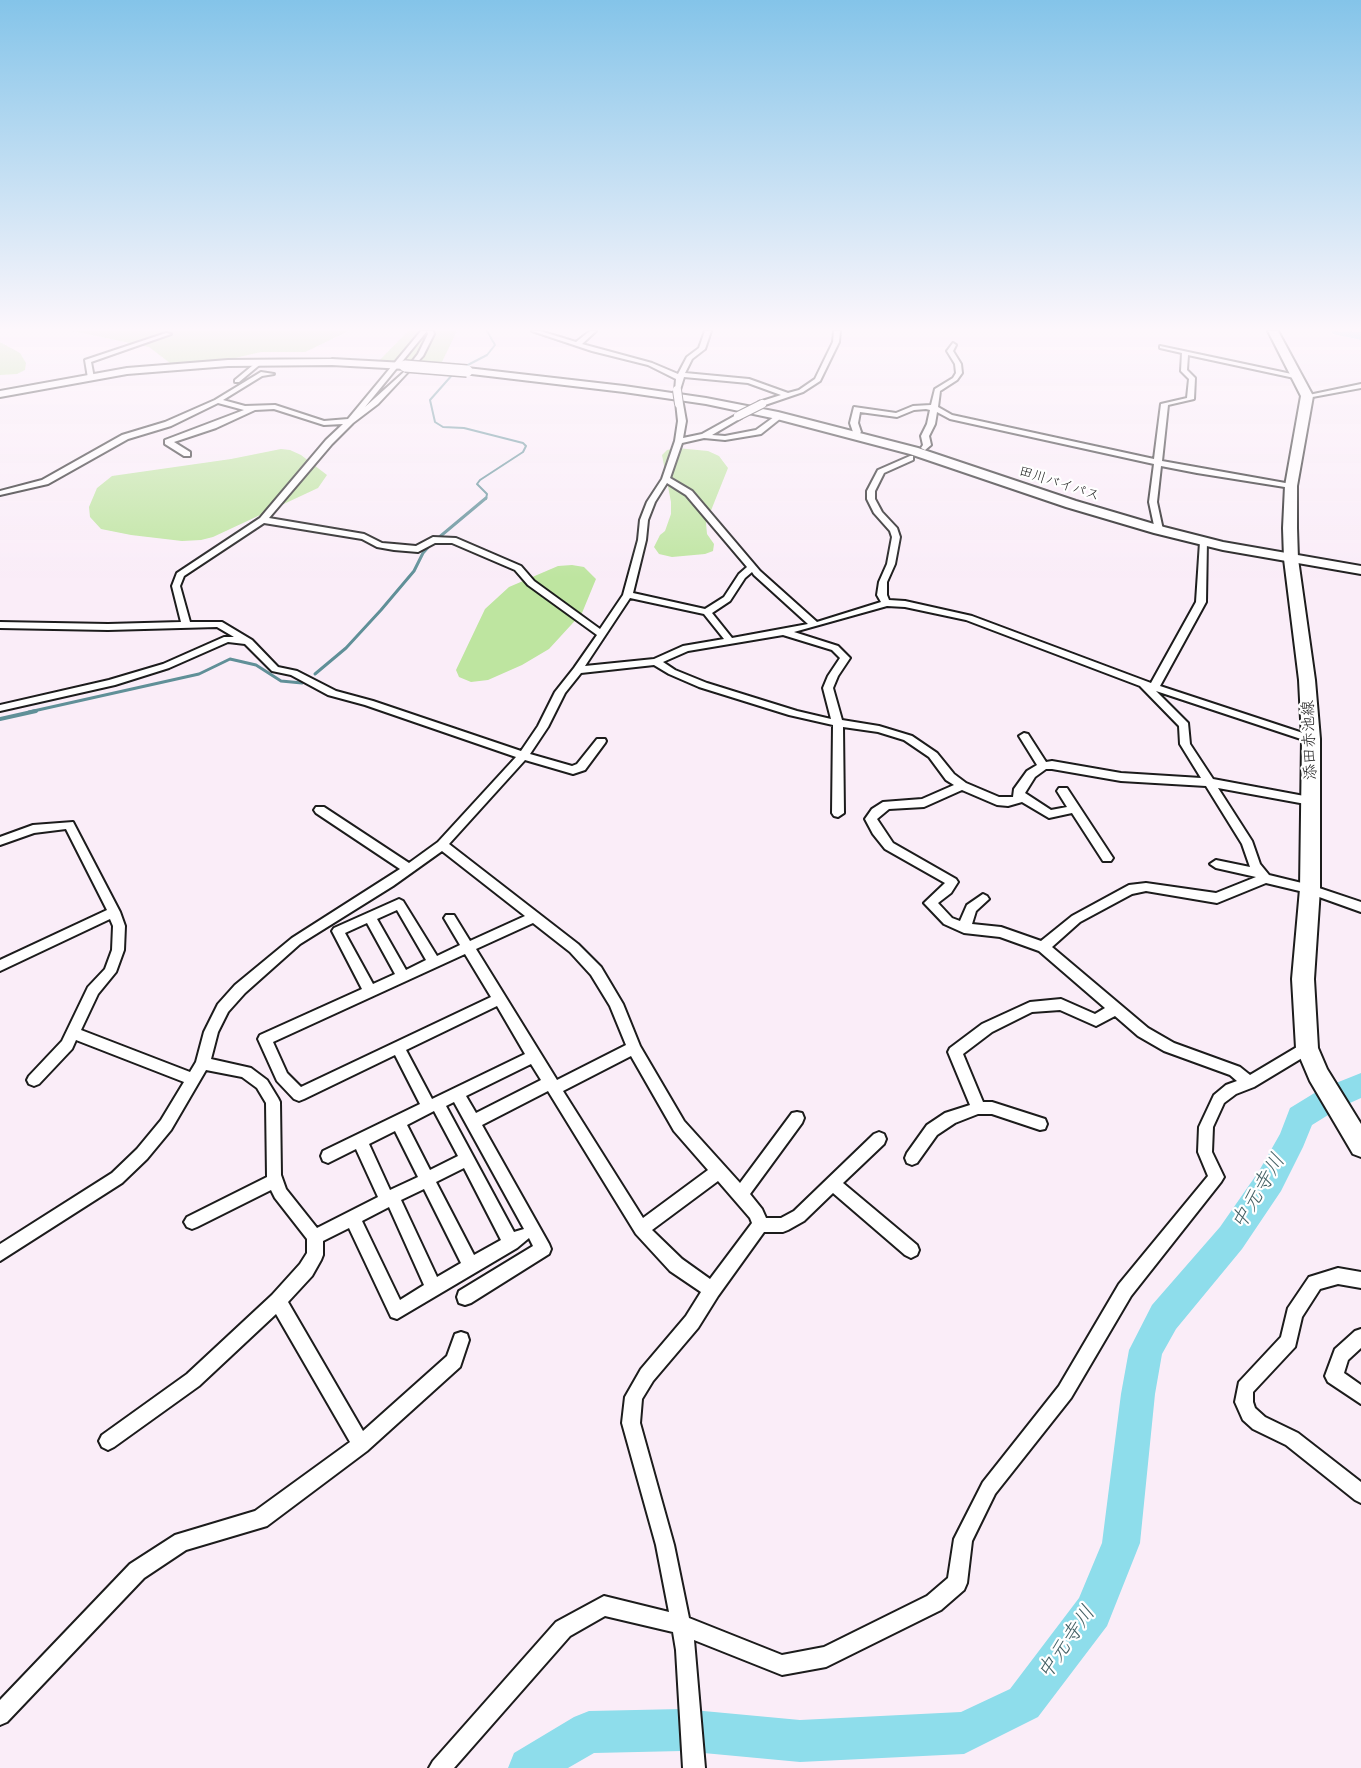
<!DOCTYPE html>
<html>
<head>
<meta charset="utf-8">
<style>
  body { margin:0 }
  canvas { display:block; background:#faedf8 }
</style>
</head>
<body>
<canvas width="1361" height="1768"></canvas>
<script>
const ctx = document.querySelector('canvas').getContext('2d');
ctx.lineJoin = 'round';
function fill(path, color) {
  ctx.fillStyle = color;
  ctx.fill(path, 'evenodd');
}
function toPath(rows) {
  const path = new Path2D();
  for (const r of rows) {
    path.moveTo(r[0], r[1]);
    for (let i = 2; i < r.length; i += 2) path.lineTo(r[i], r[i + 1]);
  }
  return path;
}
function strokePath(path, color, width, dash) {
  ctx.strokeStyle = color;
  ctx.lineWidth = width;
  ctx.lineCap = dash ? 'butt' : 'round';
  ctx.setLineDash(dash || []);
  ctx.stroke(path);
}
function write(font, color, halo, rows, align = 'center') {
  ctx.font = font + ' Pangolin,"Klee One",sans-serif';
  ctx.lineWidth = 4.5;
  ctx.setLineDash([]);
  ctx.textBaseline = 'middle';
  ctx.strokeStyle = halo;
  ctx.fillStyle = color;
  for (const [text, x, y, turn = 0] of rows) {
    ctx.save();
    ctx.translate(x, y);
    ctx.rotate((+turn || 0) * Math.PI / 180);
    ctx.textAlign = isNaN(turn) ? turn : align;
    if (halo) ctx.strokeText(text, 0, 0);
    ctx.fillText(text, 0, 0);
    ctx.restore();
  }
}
fill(toPath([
  [72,331,349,331,305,352,261,352,222,361,186,366,170,363,149,347],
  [408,331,457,331,440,366,405,371,372,368],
  [0,342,20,353,26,363,25,370,17,374,0,375],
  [677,448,708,451,719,456,728,468,706,523,707,534,714,544,713,551,705,554,672,557,659,554,654,547,660,535,665,531,671,514,671,502,662,455,667,450],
  [281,449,290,450,301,455,327,475,318,488,213,537,201,540,182,541,131,535,101,529,90,517,89,507,97,488,112,476,231,459],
  [572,565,584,567,596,579,582,613,549,649,522,665,488,680,471,682,459,677,456,670,485,609,509,587,558,566]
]), '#bee5a0');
strokePath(toPath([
  [462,368,487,355,495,345,487,331],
  [453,374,430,400,435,422,443,427,464,428,523,443,526,446,523,452,480,480,477,484,487,494,486,499]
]), '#609098', 2);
strokePath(toPath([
  [437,539,486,498],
  [315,674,346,648,381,610,414,571,423,553,431,544],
  [29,712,199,674,230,659,256,665,281,681,302,683]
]), '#609098', 3);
strokePath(toPath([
  [0,719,36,711]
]), '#609098', 4);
fill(toPath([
  [1331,331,1361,332,1361,340,1333,334,1331,331],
  [1361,1073,1361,1098,1341,1107,1312,1125,1303,1147,1281,1191,1242,1249,1176,1329,1162,1354,1155,1394,1140,1543,1107,1626,1038,1717,964,1754,800,1762,682,1751,594,1753,568,1768,508,1768,514,1753,574,1717,589,1711,682,1709,800,1720,961,1712,1010,1689,1079,1598,1102,1543,1121,1394,1129,1350,1152,1305,1220,1227,1259,1171,1280,1134,1290,1108,1321,1089,1361,1073]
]), '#8eddeb');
const minor = toPath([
  [421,331,433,331,434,334,423,356,378,404,353,423,332,444,269,518,364,534,382,543,394,544,416,546,433,537,456,538,521,566,534,581,600,629,623,595,638,540,640,520,647,502,662,479,675,441,678,421,676,402,683,404,686,421,683,438,702,434,738,414,742,416,741,418,712,435,725,436,756,430,778,414,781,414,781,418,761,434,725,440,704,438,682,443,670,478,692,491,760,571,817,622,881,602,877,595,879,582,887,564,892,537,890,531,874,513,867,499,867,491,878,470,910,456,913,456,913,460,884,473,875,491,875,499,882,512,897,528,900,537,895,564,887,582,887,595,889,600,905,601,972,616,1151,683,1196,602,1200,542,1207,540,1206,602,1160,686,1315,737,1316,739,1315,741,1307,741,1156,691,1188,723,1190,744,1213,779,1315,798,1317,801,1311,805,1218,788,1252,841,1260,864,1269,875,1310,885,1361,902,1361,912,1308,893,1266,883,1217,903,1146,891,1132,894,1080,922,1052,947,1148,1028,1174,1043,1240,1067,1250,1075,1302,1044,1307,1042,1312,1044,1314,1048,1312,1052,1254,1087,1236,1094,1224,1103,1213,1127,1212,1152,1224,1177,1221,1182,1131,1296,1071,1398,995,1494,972,1541,967,1583,964,1590,941,1610,826,1667,782,1675,694,1640,705,1768,683,1768,676,1650,673,1632,605,1616,570,1636,454,1768,429,1768,433,1761,556,1622,604,1596,669,1612,656,1545,622,1423,625,1397,641,1369,686,1316,701,1292,670,1271,636,1234,548,1091,482,1125,549,1244,551,1249,549,1254,471,1303,465,1305,459,1303,457,1297,459,1291,533,1246,529,1238,517,1248,397,1319,391,1317,349,1228,323,1241,323,1255,321,1260,312,1276,288,1302,363,1431,447,1356,455,1334,461,1332,467,1334,469,1340,460,1367,367,1451,267,1526,186,1550,144,1578,7,1722,0,1725,0,1700,130,1564,175,1535,255,1511,350,1442,276,1314,199,1386,114,1447,108,1450,102,1447,99,1441,102,1435,187,1374,272,1295,300,1264,307,1253,307,1239,275,1198,271,1190,197,1227,192,1229,187,1227,184,1222,187,1217,267,1177,266,1103,257,1088,242,1077,206,1070,171,1130,147,1159,122,1183,0,1261,0,1244,112,1173,137,1149,161,1120,184,1082,76,1040,72,1049,39,1084,34,1086,29,1084,27,1080,29,1076,62,1041,88,987,105,969,112,950,113,926,110,919,0,971,0,960,107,910,66,829,34,833,0,845,0,837,33,825,73,822,120,912,125,926,124,950,116,972,98,994,81,1030,190,1072,196,1062,204,1032,218,1004,235,985,292,938,400,869,316,813,314,810,316,807,324,807,409,863,438,842,516,757,365,705,328,695,291,675,272,671,245,644,228,642,169,668,115,685,0,711,0,705,109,680,163,664,224,637,234,637,217,627,108,630,0,628,0,622,108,624,181,622,172,586,177,573,260,518,326,440,343,424,324,425,274,409,255,410,216,428,174,442,190,452,190,456,184,456,165,444,165,440,244,410,218,403,171,426,128,439,48,484,0,495,0,491,42,480,122,435,165,422,215,400,261,372,274,374,262,376,223,400,245,406,275,405,324,421,348,419,421,331],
  [427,331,428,334,418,354,404,372,365,407,427,331],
  [667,483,686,495,747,567,739,574,724,597,705,609,633,593,646,540,648,520,655,502,667,483],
  [264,523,362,539,377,547,394,550,418,552,435,543,452,543,515,570,528,585,597,635,574,668,555,692,538,726,521,751,373,701,336,691,297,671,278,667,252,640,222,622,190,622,180,586,184,576,264,523],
  [752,572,754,575,808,624,732,638,712,613,730,601,745,578,752,572],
  [630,598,704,614,724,639,683,646,654,659,585,666,630,598],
  [887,606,905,607,966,620,1140,686,1179,726,1180,744,1201,778,1121,773,1052,761,1046,762,1028,734,1024,733,1019,736,1037,765,1027,771,1014,789,1013,797,999,797,966,783,954,774,937,753,912,736,879,726,842,720,833,688,838,676,850,658,838,646,794,632,887,606],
  [783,635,832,650,840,658,828,676,823,688,831,719,797,711,707,683,675,670,663,662,688,651,783,635],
  [654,665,669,674,699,687,789,715,833,725,832,813,834,816,838,817,844,813,843,727,878,732,904,740,929,757,946,780,954,785,922,799,883,802,872,809,865,819,873,834,885,849,945,883,924,903,944,924,964,933,1000,937,1039,951,1105,1008,1095,1014,1061,999,1030,1002,982,1024,950,1048,948,1052,970,1105,945,1113,927,1125,907,1153,905,1158,907,1163,912,1165,917,1163,937,1135,955,1123,978,1114,992,1114,1040,1130,1045,1129,1047,1124,1045,1119,992,1102,983,1102,963,1054,992,1032,1032,1012,1060,1010,1096,1026,1115,1016,1138,1036,1164,1051,1230,1075,1237,1081,1226,1085,1214,1095,1199,1127,1198,1152,1208,1176,1119,1284,1059,1386,983,1482,954,1539,948,1578,927,1596,824,1647,782,1655,689,1618,674,1545,640,1423,642,1399,653,1381,698,1328,718,1296,764,1232,783,1232,788,1230,804,1221,833,1193,905,1255,911,1258,917,1255,919,1250,917,1245,843,1183,884,1144,886,1139,884,1134,879,1132,874,1134,794,1211,781,1218,766,1218,762,1209,750,1194,802,1123,804,1118,802,1113,797,1112,792,1113,740,1183,684,1121,640,1046,623,1004,601,967,578,944,449,844,525,760,573,774,585,770,605,743,606,741,605,739,597,739,577,764,572,766,530,754,548,727,565,693,581,673,654,665],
  [1046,769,1052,769,1121,781,1206,786,1242,844,1250,867,1216,860,1210,864,1216,868,1256,877,1216,893,1146,883,1129,885,1072,916,1041,941,1001,927,972,924,976,911,989,899,987,896,983,894,967,905,960,921,952,918,938,903,951,893,958,882,956,879,893,843,877,819,889,809,924,807,962,790,997,805,1008,806,1022,802,1049,818,1072,813,1103,861,1111,861,1113,858,1111,855,1067,788,1059,788,1057,791,1067,807,1051,810,1025,793,1035,777,1046,769],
  [442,851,525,916,470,941,454,915,446,915,444,918,460,945,437,956,403,901,399,899,334,928,332,931,362,989,260,1035,258,1039,277,1081,294,1099,299,1101,304,1099,395,1055,420,1104,323,1151,321,1156,323,1161,328,1163,356,1149,378,1197,317,1228,286,1189,281,1175,280,1102,278,1098,267,1080,251,1068,211,1059,218,1032,228,1012,245,993,300,944,393,886,442,851],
  [397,910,426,960,406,970,377,919,397,910],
  [367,923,395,974,373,984,345,933,367,923],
  [533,923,570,952,591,975,610,1006,626,1045,557,1080,476,949,533,923],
  [465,954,491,997,301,1087,287,1073,273,1042,465,954],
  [497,1006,525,1054,432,1099,406,1050,497,1006],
  [631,1056,674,1131,708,1170,643,1218,563,1091,631,1056],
  [531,1064,541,1080,476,1113,466,1096,531,1064],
  [454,1102,524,1229,514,1232,446,1106,454,1102],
  [434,1111,458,1156,430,1170,407,1125,434,1111],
  [395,1131,418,1177,390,1190,369,1144,395,1131],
  [464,1168,501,1240,474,1255,436,1182,464,1168],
  [718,1181,750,1218,752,1223,710,1279,682,1259,652,1230,718,1181],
  [424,1189,461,1263,437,1277,401,1200,424,1189],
  [389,1207,424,1285,400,1300,362,1221,389,1207],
  [532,331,540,331,576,342,590,331,596,331,582,344,652,363,678,374,687,357,699,348,705,331,711,331,705,349,692,359,685,373,749,379,788,393,799,390,815,379,833,342,834,331,840,331,839,342,820,381,803,392,762,406,758,404,759,402,781,395,748,383,684,377,680,390,675,391,676,379,648,365,592,351,532,331],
  [166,333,171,334,91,362,94,378,91,380,88,378,85,360,166,333],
  [953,343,956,345,953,351,961,364,962,373,957,380,940,391,938,407,952,415,1154,459,1161,404,1187,398,1189,379,1181,371,1182,353,1160,348,1160,346,1301,376,1302,377,1299,379,1188,355,1187,370,1195,378,1194,399,1168,405,1162,461,1291,484,1295,486,1291,488,1197,473,1161,466,1157,502,1163,530,1159,533,1155,530,1149,502,1154,464,950,419,937,412,935,424,929,436,931,445,925,450,921,448,923,445,921,436,927,424,930,410,926,409,914,410,897,417,860,412,858,423,861,432,857,437,851,437,850,435,853,432,850,423,854,407,896,413,913,406,931,405,935,389,953,378,956,373,955,364,947,351,953,343],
  [258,361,263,362,239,382,235,382,235,380,258,361],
  [1361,384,1361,388,1307,398,1304,396,1361,384],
  [1338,1268,1361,1272,1361,1288,1338,1284,1320,1289,1302,1317,1295,1347,1253,1392,1253,1402,1255,1408,1265,1417,1298,1433,1361,1482,1361,1503,1355,1500,1286,1445,1253,1429,1243,1420,1235,1402,1239,1382,1281,1337,1288,1308,1309,1277,1338,1268],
  [1361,1329,1361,1348,1348,1360,1344,1373,1361,1385,1361,1404,1328,1382,1325,1376,1335,1349,1355,1331,1361,1329]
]);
const primary = toPath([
  [1268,331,1278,331,1313,396,1297,486,1297,528,1298,559,1315,680,1320,739,1320,889,1314,979,1318,1048,1327,1069,1361,1124,1361,1157,1353,1154,1310,1081,1296,1048,1292,979,1300,889,1302,739,1299,680,1284,559,1283,528,1285,486,1301,396,1268,331]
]);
const trunk = toPath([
  [332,359,405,363,410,366,405,369,332,365,228,366,127,374,0,397,0,391,127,368,228,360,332,359],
  [467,368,624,386,706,398,778,412,918,448,1076,501,1164,527,1223,542,1361,566,1361,574,1223,550,1154,533,1066,507,910,454,777,419,706,404,624,392,463,373,463,369,467,368]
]);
strokePath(minor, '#1c1c1c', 4);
strokePath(primary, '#1c1c1c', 4);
strokePath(trunk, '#1c1c1c', 4);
fill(minor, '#fff');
fill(primary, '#fff');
fill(trunk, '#fff');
const minorBridge = toPath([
  [677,390,679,404],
  [738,416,762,404]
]);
const trunkBridge = toPath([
  [405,366,467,371]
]);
strokePath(minorBridge, '#1c1c1c', 10, []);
strokePath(trunkBridge, '#1c1c1c', 14, []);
strokePath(minorBridge, '#fff', 8);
strokePath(trunkBridge, '#fff', 11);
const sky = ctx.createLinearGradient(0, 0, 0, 578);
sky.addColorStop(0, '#84c4e9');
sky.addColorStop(0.57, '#fdf7fc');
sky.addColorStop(1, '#fdf7fc00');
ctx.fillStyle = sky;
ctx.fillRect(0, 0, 1361, 578);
write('14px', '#1c1c1c', '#fff', [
  ["田川バイパス",1059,484,18]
]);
write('16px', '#1c1c1c', '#fff', [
  ["添田赤池線",1310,740,-92]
]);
write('italic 21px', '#446064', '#fff', [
  ["中元寺川",1259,1192,-59],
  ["中元寺川",1067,1643,-55]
]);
</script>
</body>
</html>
